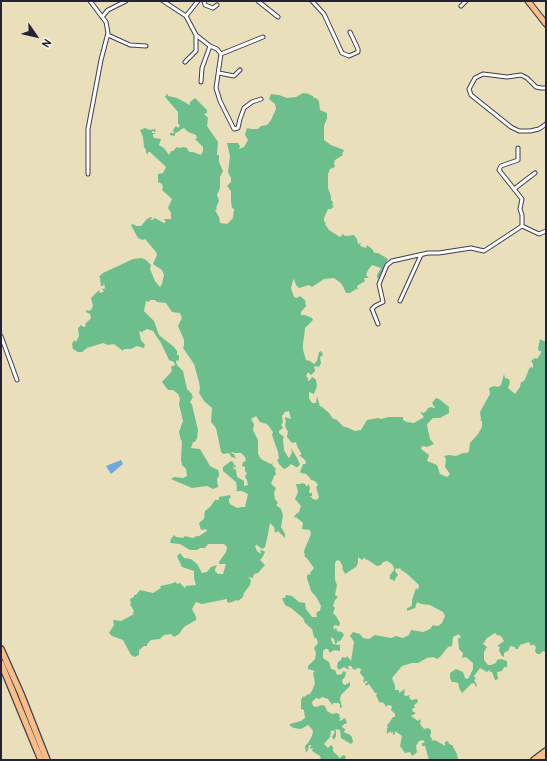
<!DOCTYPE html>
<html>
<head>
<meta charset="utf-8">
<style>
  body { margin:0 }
  #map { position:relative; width:547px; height:761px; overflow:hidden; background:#e9dfbb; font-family:Pangolin,sans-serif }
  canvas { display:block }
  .frame { position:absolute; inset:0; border:2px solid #22223b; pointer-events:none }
  .north { position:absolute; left:16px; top:16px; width:40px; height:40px; -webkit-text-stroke:3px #fcf5e5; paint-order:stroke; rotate:124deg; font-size:11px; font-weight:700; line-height:16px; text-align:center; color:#22223b }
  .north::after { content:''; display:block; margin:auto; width:14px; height:18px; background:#22223b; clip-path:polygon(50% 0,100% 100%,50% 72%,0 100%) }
</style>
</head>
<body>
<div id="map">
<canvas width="547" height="761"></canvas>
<div class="frame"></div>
<div class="north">N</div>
</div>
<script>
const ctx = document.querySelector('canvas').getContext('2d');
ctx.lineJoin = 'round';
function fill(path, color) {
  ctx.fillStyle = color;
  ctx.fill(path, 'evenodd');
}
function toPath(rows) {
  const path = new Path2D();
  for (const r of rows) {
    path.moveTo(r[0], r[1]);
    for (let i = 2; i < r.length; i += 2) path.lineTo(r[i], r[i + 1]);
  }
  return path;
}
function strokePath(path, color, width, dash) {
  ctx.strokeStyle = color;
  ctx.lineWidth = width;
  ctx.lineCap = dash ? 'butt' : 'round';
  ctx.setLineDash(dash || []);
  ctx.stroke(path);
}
fill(toPath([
  [167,93,168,96,177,98,188,104,190,105,190,102,195,98,207,110,207,113,204,114,208,118,207,126,218,142,217,155,219,155,219,162,223,171,220,177,220,188,217,195,219,201,216,208,217,210,215,210,219,217,220,223,227,224,233,218,234,209,232,208,231,201,231,191,227,186,231,182,231,178,228,172,230,156,227,143,238,143,240,146,239,149,244,147,248,140,245,135,247,128,251,129,258,129,261,126,267,125,271,120,276,109,275,104,269,99,271,94,279,95,287,98,296,97,303,93,310,94,308,94,313,96,314,98,316,98,319,101,320,110,327,113,327,118,324,126,324,140,331,145,344,150,342,154,343,155,335,160,334,163,335,167,330,169,328,174,328,188,331,196,331,200,333,202,332,205,334,206,331,209,328,209,324,218,324,221,326,223,325,224,329,230,340,237,343,234,345,236,354,235,357,239,358,244,361,243,360,246,366,248,367,245,373,250,374,253,378,253,388,259,385,264,386,269,381,279,377,278,377,275,381,268,372,265,368,270,366,275,369,278,364,278,365,281,357,286,358,290,356,289,350,293,346,293,343,286,342,286,342,284,334,278,324,279,312,287,309,285,299,288,296,285,294,279,293,280,291,288,294,297,297,298,300,296,305,300,306,306,301,312,301,315,305,315,312,318,313,320,305,328,304,338,303,343,303,350,306,360,310,361,314,364,317,361,319,352,321,351,323,355,320,357,321,363,319,367,314,366,315,371,311,375,308,372,306,376,308,378,308,381,310,380,312,377,314,378,316,380,317,386,314,394,309,392,309,398,312,403,316,403,317,396,320,407,321,406,330,414,332,418,337,420,344,427,346,427,355,431,361,430,367,420,378,418,381,419,388,417,403,417,403,420,407,422,414,423,424,417,420,412,424,413,427,410,428,408,432,407,433,408,435,408,432,403,436,398,439,399,449,407,449,413,440,418,433,418,428,423,427,425,430,439,434,444,427,447,422,446,421,449,429,455,427,461,437,465,440,474,447,477,450,474,445,467,446,459,444,456,449,455,456,456,463,453,467,453,469,451,470,443,478,434,482,427,482,421,480,420,481,419,480,412,490,394,489,388,494,386,498,387,501,385,504,374,505,378,509,379,510,382,508,388,515,394,520,387,521,382,524,381,526,377,529,369,531,367,533,368,533,364,531,361,535,358,537,359,541,353,541,351,539,351,538,349,540,339,544,341,546,341,546,652,543,651,540,654,537,654,535,651,536,647,533,644,531,646,529,642,520,645,518,649,515,649,515,647,510,646,509,650,504,653,504,657,502,656,499,651,500,647,497,646,504,641,501,636,497,635,495,633,487,638,483,644,487,647,484,652,484,660,488,665,491,665,496,663,497,660,501,659,507,661,507,667,504,667,502,671,497,672,498,679,495,680,492,672,490,672,490,670,487,672,480,668,474,676,476,679,474,680,477,685,476,687,474,683,471,684,462,693,459,688,459,686,458,683,455,682,452,682,450,678,450,673,456,669,463,672,465,678,468,679,473,669,473,663,466,657,462,658,463,653,459,649,458,638,461,638,459,634,453,637,452,646,448,647,440,657,437,659,433,657,427,658,418,663,412,663,402,666,392,678,395,686,395,690,399,690,399,693,405,689,404,695,406,696,410,695,409,697,411,700,417,699,418,702,414,705,415,708,413,708,412,711,416,713,411,716,418,721,421,719,420,724,424,729,428,728,431,730,431,733,430,736,433,741,435,740,445,746,445,742,448,741,449,744,452,745,457,754,458,760,429,760,425,746,422,746,422,743,425,743,423,740,419,741,416,746,417,752,415,754,412,756,410,752,405,753,400,746,402,736,395,731,395,734,393,735,393,732,391,733,391,731,387,734,387,729,388,727,387,725,389,723,393,717,395,717,395,714,391,710,392,706,388,705,386,707,384,703,379,702,376,695,377,693,375,693,369,684,366,686,365,683,368,683,366,681,363,683,364,678,360,673,361,669,358,668,354,670,351,666,348,666,349,670,344,667,339,670,337,667,338,662,341,660,342,657,346,658,347,656,351,661,354,642,350,636,353,632,360,634,363,638,369,639,375,635,391,638,396,636,403,638,409,635,411,630,423,632,430,629,433,625,438,626,442,623,445,616,443,612,430,605,421,604,417,602,415,608,407,611,407,608,410,607,412,605,412,600,416,588,418,590,419,585,406,573,401,570,400,568,398,569,396,568,395,571,398,575,395,579,395,581,390,579,390,575,394,570,394,568,392,564,387,561,383,562,381,565,377,566,368,560,365,559,365,557,362,560,358,557,358,563,356,567,345,574,342,568,343,567,340,561,337,560,335,563,335,580,337,585,335,595,338,597,335,600,333,606,335,608,333,613,336,616,340,623,339,626,335,625,333,627,335,630,336,627,337,631,342,632,344,635,341,640,338,642,337,640,337,643,335,644,334,639,332,637,331,639,333,644,340,645,340,651,334,650,330,653,328,649,325,649,323,651,323,657,324,659,329,662,331,669,335,670,337,675,342,674,343,671,346,672,345,677,342,680,343,684,345,685,350,682,350,686,341,695,340,699,342,707,340,708,340,704,338,703,333,703,332,705,328,699,322,697,319,699,316,698,312,702,313,706,316,707,322,705,325,706,327,711,332,714,337,713,340,715,339,717,341,718,339,720,340,721,345,718,347,723,345,724,344,724,342,727,346,730,344,731,345,733,349,734,352,737,353,742,351,744,341,738,340,730,335,729,336,731,336,736,334,740,332,737,335,732,333,730,331,731,330,737,324,744,328,748,331,745,333,747,333,751,340,758,343,755,346,756,345,760,321,760,320,756,312,751,313,748,310,749,311,745,309,745,308,750,306,753,305,746,308,743,312,736,313,731,311,728,308,725,301,729,294,728,290,726,290,724,301,721,305,718,304,710,301,709,301,700,303,696,304,697,308,694,309,695,312,691,315,683,313,673,315,671,308,669,308,666,315,659,316,653,314,648,318,643,316,637,315,639,314,637,312,629,305,623,303,618,291,608,285,605,282,598,285,598,286,595,292,596,299,602,305,603,306,609,312,617,317,617,316,614,318,611,320,611,321,606,317,598,311,591,307,578,307,575,311,574,310,573,314,568,306,557,304,557,305,556,304,551,311,534,310,530,302,529,303,523,296,517,294,518,295,515,299,512,301,506,295,499,298,492,296,484,301,484,302,483,305,484,307,487,308,484,310,487,309,493,312,493,312,496,309,497,311,497,313,499,317,500,319,497,316,487,318,485,315,481,311,480,310,478,306,474,301,473,300,472,303,464,306,464,305,460,299,455,301,455,301,453,297,446,296,442,292,443,287,437,288,431,286,429,285,424,286,422,285,418,285,417,291,419,289,411,285,412,282,416,283,423,281,424,283,428,279,431,279,433,284,437,283,439,284,450,288,457,290,458,290,456,292,453,291,448,296,456,300,464,298,467,296,467,291,464,288,467,284,469,279,464,277,459,279,459,278,452,272,435,273,432,267,424,260,422,256,416,251,419,254,424,253,430,258,440,258,454,261,459,271,464,273,463,272,465,276,469,275,471,276,474,274,476,271,484,276,488,274,493,275,499,278,503,276,505,281,509,283,515,281,527,285,534,285,538,278,531,275,533,274,527,270,523,267,539,265,547,262,549,257,545,258,544,255,546,257,551,260,553,259,554,261,553,260,551,262,550,265,552,262,558,260,560,265,565,258,573,254,574,253,578,248,577,251,580,250,585,244,593,243,597,238,601,237,600,229,603,227,602,227,599,202,604,196,602,192,609,196,617,196,620,184,627,179,634,174,637,171,634,164,635,160,639,151,640,147,644,147,646,144,646,139,650,139,655,135,657,131,655,123,640,112,636,109,633,114,625,113,620,121,621,134,614,134,613,132,614,134,611,130,604,131,604,130,599,134,597,134,595,136,595,140,590,153,593,161,588,160,586,170,584,176,582,177,584,180,583,185,588,186,586,196,585,194,578,194,571,182,567,177,556,180,553,184,558,191,559,197,564,202,573,207,572,211,567,217,565,215,569,215,571,218,574,223,574,226,564,219,564,219,562,226,552,227,547,224,544,208,544,205,548,200,548,197,550,190,550,180,544,170,543,171,539,174,535,176,537,183,538,185,536,193,538,197,536,199,536,207,531,206,529,201,530,199,523,204,519,205,511,210,507,215,500,219,500,219,497,230,495,231,498,229,498,229,501,230,504,237,508,242,507,245,507,248,494,242,491,236,491,237,489,236,482,223,471,223,467,231,461,233,462,234,465,236,466,235,468,233,466,233,468,236,470,237,477,244,481,244,486,248,485,247,480,245,477,247,473,245,471,245,467,242,466,243,462,246,461,245,457,241,453,235,453,232,452,231,453,234,454,236,459,233,457,232,458,229,453,223,454,221,452,216,428,211,422,212,408,204,401,199,393,200,388,199,382,194,364,183,348,184,345,184,340,178,326,182,318,180,313,172,312,166,303,157,302,155,300,150,300,149,302,146,301,144,311,154,321,159,335,174,347,177,351,177,355,179,355,179,361,177,360,176,361,177,365,183,371,187,389,191,393,193,397,190,402,192,405,198,430,197,438,195,442,193,442,191,448,200,449,210,466,218,470,219,473,219,476,217,479,218,487,213,489,207,486,192,488,171,479,174,477,183,478,187,476,186,469,182,465,181,460,182,440,181,441,179,432,183,421,179,404,180,399,178,394,173,390,168,390,162,382,172,371,171,367,175,365,174,362,169,360,161,343,153,331,147,329,142,332,139,331,141,340,145,345,144,348,137,346,131,349,124,349,123,351,114,344,108,345,103,343,87,348,82,352,78,352,73,349,72,344,74,340,76,342,79,336,78,328,81,325,83,327,86,326,85,324,91,318,90,314,86,312,86,310,89,311,91,310,93,306,91,298,98,291,100,290,99,292,101,293,104,291,101,288,104,289,105,288,104,283,103,286,101,286,100,278,99,277,103,273,133,259,142,258,146,260,151,265,150,269,155,281,160,287,162,284,164,275,162,270,153,264,157,255,156,252,145,239,143,240,138,238,131,225,133,224,136,226,141,226,147,219,151,217,152,218,150,220,152,220,155,218,164,223,166,222,164,219,171,219,171,213,168,208,172,199,162,190,163,188,162,184,158,182,158,174,163,173,166,167,150,152,148,152,148,154,146,153,146,150,144,147,143,137,140,130,145,128,150,130,155,129,156,132,152,131,152,133,155,133,155,134,153,134,153,136,154,138,161,139,159,145,164,148,169,155,171,151,173,151,177,147,180,148,183,147,187,148,189,152,193,152,201,155,203,151,203,147,195,139,197,138,196,135,188,132,184,128,180,130,180,131,175,133,175,136,170,135,170,133,174,133,173,130,176,126,178,128,180,125,178,124,178,112,166,98,165,96,166,96]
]), '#6cbf8c');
fill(toPath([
  [121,460,123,464,111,474,106,466]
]), '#6ea8de');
const minor = toPath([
  [163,1,186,16],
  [198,1,186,16,196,35,210,46,217,49,221,54,216,88,220,101,234,129,238,128,240,119,244,108,252,102,261,99],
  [204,1,205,5,213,8,217,5],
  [258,1,278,17],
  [312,1,324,14,342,53,349,56,358,52,358,49,350,32],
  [461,6,466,1],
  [102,17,108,10,126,1],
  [108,35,130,45,146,46],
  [221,54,263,37],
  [185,62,196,51,196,35],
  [219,73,234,76,240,70],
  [201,82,202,68,210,46],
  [546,88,541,88,536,87,527,78,521,75,507,77,483,74,475,78,469,89,471,95,511,127,519,131,530,131,539,129,546,124],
  [518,148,518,160,501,166,499,170,522,199,520,209,522,215,522,226],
  [88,174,88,129,101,60,108,33,106,22,90,1],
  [514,189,535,173],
  [400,301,421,255],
  [378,324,372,309,375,306,383,302,379,284,387,265,392,261,428,253,439,253,471,248,484,251,522,226,539,234,546,231],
  [1,336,17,380]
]);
const primary = toPath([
  [528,1,546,24]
]);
const motorway = toPath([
  [1,649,21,694,47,760],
  [1,663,41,760],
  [534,760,546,751],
  [543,760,546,758]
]);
strokePath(minor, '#403e4e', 5);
strokePath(primary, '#403e4e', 7);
strokePath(motorway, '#403e4e', 8);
strokePath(minor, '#fff', 3);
strokePath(primary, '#f8bd88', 5);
strokePath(motorway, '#f8bd88', 5.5);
</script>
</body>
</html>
